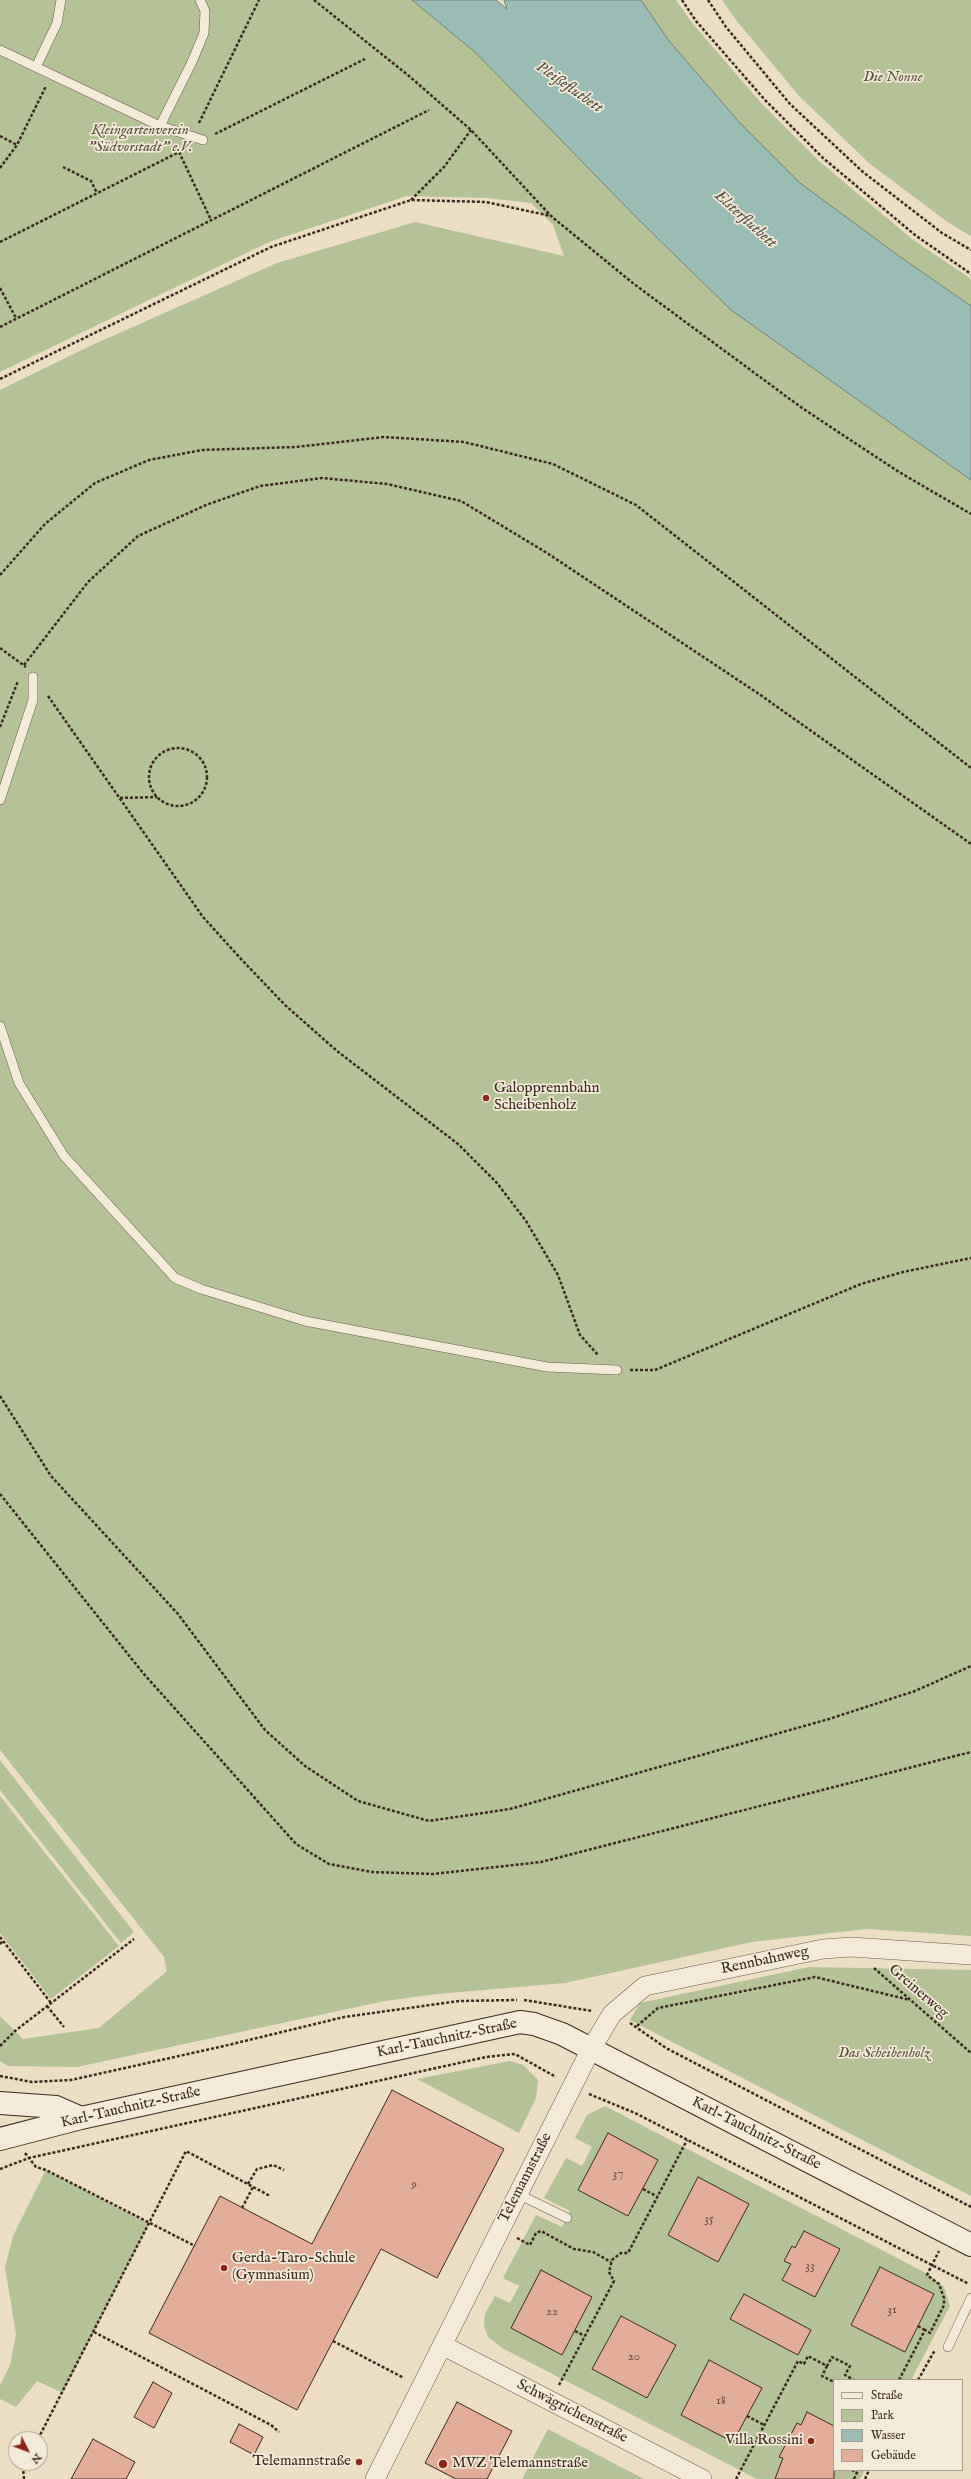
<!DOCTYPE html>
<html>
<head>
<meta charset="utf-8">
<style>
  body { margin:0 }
  #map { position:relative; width:971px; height:2479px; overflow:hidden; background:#ecdec2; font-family:"IM FELL English",serif }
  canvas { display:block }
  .legend { position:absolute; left:833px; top:2379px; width:130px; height:92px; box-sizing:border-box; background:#f3ead7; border:1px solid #a99d8d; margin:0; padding:5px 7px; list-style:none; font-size:12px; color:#39291e }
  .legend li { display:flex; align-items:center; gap:8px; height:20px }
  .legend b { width:20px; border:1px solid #a99d8d }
  .north { position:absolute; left:8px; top:2431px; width:40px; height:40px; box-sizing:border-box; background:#f3ead7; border:1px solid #a99d8d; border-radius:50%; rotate:132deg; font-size:11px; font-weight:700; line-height:16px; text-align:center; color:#39291e }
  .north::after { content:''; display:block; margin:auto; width:14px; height:18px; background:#8f2418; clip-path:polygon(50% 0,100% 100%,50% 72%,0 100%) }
</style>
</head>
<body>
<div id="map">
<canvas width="971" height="2479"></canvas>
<ul class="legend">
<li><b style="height:5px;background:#f3ead7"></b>Straße</li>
<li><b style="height:11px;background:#b4c296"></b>Park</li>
<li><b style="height:11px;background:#99bcb4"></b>Wasser</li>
<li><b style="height:11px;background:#e3ae98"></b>Gebäude</li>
</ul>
<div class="north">N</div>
</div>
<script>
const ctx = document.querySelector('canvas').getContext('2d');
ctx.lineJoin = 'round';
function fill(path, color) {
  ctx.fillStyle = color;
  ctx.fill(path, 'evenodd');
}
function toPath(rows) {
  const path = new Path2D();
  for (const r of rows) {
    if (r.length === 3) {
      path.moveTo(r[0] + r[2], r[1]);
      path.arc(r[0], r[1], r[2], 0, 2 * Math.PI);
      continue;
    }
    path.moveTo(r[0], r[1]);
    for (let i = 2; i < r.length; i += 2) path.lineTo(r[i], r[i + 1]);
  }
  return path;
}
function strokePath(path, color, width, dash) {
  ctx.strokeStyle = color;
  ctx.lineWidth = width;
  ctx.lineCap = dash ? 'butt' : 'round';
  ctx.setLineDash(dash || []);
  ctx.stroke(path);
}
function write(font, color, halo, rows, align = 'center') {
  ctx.font = font + ' "IM FELL English",serif';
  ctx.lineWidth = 3.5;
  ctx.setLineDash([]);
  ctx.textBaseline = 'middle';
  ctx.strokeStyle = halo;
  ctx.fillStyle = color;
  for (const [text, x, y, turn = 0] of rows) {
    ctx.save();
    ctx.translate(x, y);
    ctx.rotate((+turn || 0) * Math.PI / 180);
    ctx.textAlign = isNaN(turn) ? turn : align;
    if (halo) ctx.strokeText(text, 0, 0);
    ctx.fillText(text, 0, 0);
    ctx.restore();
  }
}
fill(toPath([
  [0,0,412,0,476,53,638,219,731,310,971,480,971,1936,867,1929,752,1942,565,1983,437,1994,385,2001,77,2067,8,2066,0,2061,0,2016,23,2039,99,2028,167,1971,164,1957,0,1750,0,390,90,346,277,263,415,222,564,256,553,225,531,203,487,198,407,196,269,242,0,372],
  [641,0,676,0,692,23,761,103,820,162,912,239,971,279,971,306,899,256,800,184,740,123,669,41],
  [722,0,971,0,971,236,949,223,870,164,799,96,736,20],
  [0,1760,134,1932,121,1943,0,1790],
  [0,1796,119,1946,51,1999,0,1933],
  [809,1967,971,1970,971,2196,630,2020,640,2003],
  [510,2061,523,2065,538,2080,536,2098,519,2133,417,2079],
  [605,2106,928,2274,944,2287,950,2306,911,2380,834,2380,834,2470,865,2470,860,2479,757,2479,502,2348,488,2337,484,2326,485,2314,495,2296,510,2303,519,2286,503,2278,536,2215,562,2227,567,2218,570,2211,544,2198,566,2158,582,2166,592,2147,575,2138,587,2115],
  [46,2170,149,2224,63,2393,37,2381,16,2407,0,2399,0,2385,10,2365,16,2334,5,2267,13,2236],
  [548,2429,644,2479,522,2479]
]), '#b4c296');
const water = toPath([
  [412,0,496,0,507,9,504,0,641,0,669,41,740,123,800,183,899,256,971,306,971,480,731,310,638,219,476,53,412,0]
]);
fill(water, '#99bcb4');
strokePath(water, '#738178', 1);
const building = toPath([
  [392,2090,504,2149,437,2278,381,2249,297,2410,149,2333,220,2196,312,2244,392,2090],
  [608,2133,658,2160,628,2216,578,2190,608,2133],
  [698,2177,749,2204,718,2262,668,2235,698,2177],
  [804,2231,840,2249,815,2297,782,2280,791,2264,784,2261,792,2246,795,2248,804,2231],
  [880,2267,934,2294,905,2352,851,2325,880,2267],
  [541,2270,592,2297,562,2355,511,2328,541,2270],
  [744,2294,811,2330,798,2355,730,2319,744,2294],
  [621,2316,676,2345,647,2398,592,2369,621,2316],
  [709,2360,762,2388,733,2442,681,2415,709,2360],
  [153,2382,172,2393,154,2428,134,2417,153,2382],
  [457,2402,512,2431,487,2479,456,2479,425,2463,457,2402],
  [807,2412,834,2426,834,2479,775,2479,783,2458,779,2457,797,2423,801,2425,807,2412],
  [239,2424,263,2437,254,2455,230,2442,239,2424],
  [93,2439,135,2462,126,2479,71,2479,93,2439]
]);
fill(building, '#e3ae98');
strokePath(building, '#39291e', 1);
const lane = toPath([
  [0,50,160,126,203,140],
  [36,67,57,23,61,0],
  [160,126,192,62,204,33,205,11,200,0],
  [0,800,33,700,33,677],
  [0,1026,19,1083,64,1156,175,1278,201,1289,305,1321,547,1367,617,1370],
  [518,2194,567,2218],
  [948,2347,971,2298]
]);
const street = toPath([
  [442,2345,702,2479],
  [375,2479,591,2049,612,2014,645,1986,823,1949,851,1947,971,1955]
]);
const secondary = toPath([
  [0,2103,56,2107,81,2118],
  [0,2139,81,2118,520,2022,534,2024,562,2034,971,2245]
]);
strokePath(lane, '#665647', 10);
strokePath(street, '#665647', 20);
strokePath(secondary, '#39291e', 24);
strokePath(toPath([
  [314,0,409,76,471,130,551,216,634,284,802,408,899,472,971,514],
  [682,0,696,21,765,100,823,158,915,235,971,274],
  [708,0,726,27,790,104,863,172,942,233,971,250],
  [199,123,259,0],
  [215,134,365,59],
  [0,136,17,145],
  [179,152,211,220],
  [63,167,91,181,97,193],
  [0,168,17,145,46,86],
  [411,200,444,167,471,130],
  [0,242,185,149],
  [0,288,16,318],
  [0,327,429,110],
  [0,379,271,247,411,200,486,202,551,216],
  [0,575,45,524,95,483,149,460,202,450,296,447,384,437,464,442,553,464,636,505,971,768],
  [0,648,26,667],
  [24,665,88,582,138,536,206,505,260,486,322,478,387,484,461,501,547,553,759,694,971,844],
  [48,696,203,917,241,959,285,1005,337,1051,458,1144,497,1183,526,1221,558,1275,580,1335,598,1355],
  [0,727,18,681],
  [178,777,29],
  [120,798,157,797],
  [630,1370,655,1370,861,1284,903,1272,971,1258],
  [0,1396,51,1476,178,1614,265,1730,305,1766,358,1801,429,1821,510,1809,829,1719,915,1691,971,1666],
  [0,1494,143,1673,296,1844,329,1864,372,1872,433,1874,541,1862,971,1752],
  [0,1937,51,2003],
  [0,1944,3,1941],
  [874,1968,971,2053],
  [524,2000,592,2011],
  [47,2006,64,2027],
  [630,2023,666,2048,971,2207],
  [637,2026,658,2008,815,1977,910,2000],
  [0,2046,15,2031,134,1939],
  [0,2076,32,2082,71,2080,224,2046,344,2017,459,2001,517,2000],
  [589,2094,635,2113,969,2284],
  [25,2153,36,2167,46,2170,195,2246],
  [0,2169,29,2158,486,2057,515,2054,556,2077],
  [248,2184,257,2169,273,2165,284,2170],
  [643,2189,658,2197],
  [242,2208,253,2187],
  [517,2238,530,2245,536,2233,541,2231,574,2249,593,2252,611,2262],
  [918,2326,925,2330],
  [575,2331,585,2336],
  [94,2332,271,2425,279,2432],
  [333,2341,404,2378],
  [827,2366,822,2376,834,2382],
  [899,2380,925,2330,930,2333,944,2305,944,2298,939,2284,927,2275,939,2251],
  [918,2380,935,2350],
  [559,2385,614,2281,609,2272,612,2260,621,2253,628,2253,687,2140],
  [747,2416,764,2425],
  [38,2439,186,2151,270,2196],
  [852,2470,857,2473],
  [24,2479,23,2468,26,2463],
  [736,2479,798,2361,804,2364,808,2356,827,2366,832,2357,850,2366,845,2375,854,2380],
  [854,2479,858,2470],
  [865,2479,869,2470]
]), '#39291e', 2.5, [3, 2]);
strokePath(lane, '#f3ead7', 9);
strokePath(street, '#f3ead7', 19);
strokePath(secondary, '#f3ead7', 22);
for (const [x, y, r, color] of [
  [486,1098,4,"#8f2418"],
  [224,2268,4,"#8f2418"],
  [811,2441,4,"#8f2418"],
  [359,2462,4,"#8f2418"],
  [443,2464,5,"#8f2418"]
]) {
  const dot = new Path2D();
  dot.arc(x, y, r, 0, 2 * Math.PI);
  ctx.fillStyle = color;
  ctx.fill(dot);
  strokePath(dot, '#f3ead7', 1.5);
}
write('13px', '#644a3c', null, [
  ["37",618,2174],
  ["9",414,2185],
  ["35",709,2219],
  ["33",810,2266],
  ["31",892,2310],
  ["22",552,2312],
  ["20",634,2357],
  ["18",721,2401]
]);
write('italic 15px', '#584f3c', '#f3ead7', [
  ["Die Nonne",893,78],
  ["Kleingartenverein",140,131],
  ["\"Südvorstadt\" e.V.",140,148],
  ["Das Scheibenholz",884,2054]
]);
write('15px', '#39291e', '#f3ead7', [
  ["Galopprennbahn",494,1089],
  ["Scheibenholz",494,1106],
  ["Gerda-Taro-Schule",232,2259],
  ["(Gymnasium)",232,2276],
  ["Villa Rossini",803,2441,"right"],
  ["Telemannstraße",351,2462,"right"],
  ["MVZ Telemannstraße",452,2464]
], 'left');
write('15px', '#39291e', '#f3ead7', [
  ["Rennbahnweg",765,1961,-12],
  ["Greinerweg",918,1992,41],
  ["Karl-Tauchnitz-Straße",447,2039,-12],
  ["Karl-Tauchnitz-Straße",131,2108,-13],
  ["Karl-Tauchnitz-Straße",756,2134,27],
  ["Telemannstraße",526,2178,-63],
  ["Schwägrichenstraße",572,2412,27]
]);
write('italic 16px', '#514e44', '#f3ead7', [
  ["Pleißeflutbett",569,88,35],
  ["Elsterflutbett",745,220,42]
]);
</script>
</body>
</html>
